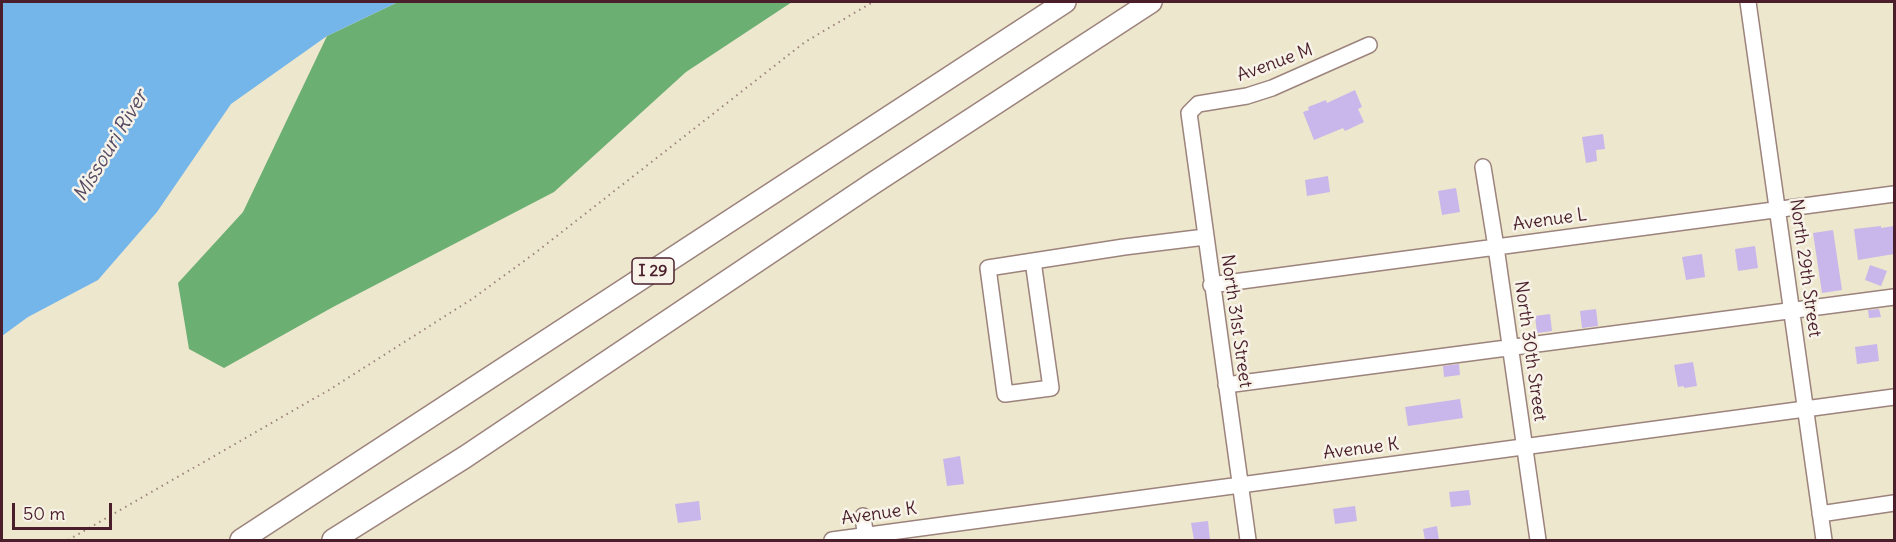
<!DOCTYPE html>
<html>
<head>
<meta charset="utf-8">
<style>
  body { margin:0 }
  #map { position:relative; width:1896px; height:542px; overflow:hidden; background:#ede7cd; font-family:Delius,sans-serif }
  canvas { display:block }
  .frame { position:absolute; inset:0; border:3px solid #4a1f2b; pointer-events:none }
  .scale { position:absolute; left:12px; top:503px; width:100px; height:27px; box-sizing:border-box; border:3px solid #4a1f2b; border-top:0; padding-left:8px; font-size:18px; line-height:21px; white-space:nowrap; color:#4a1f2b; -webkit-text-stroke:4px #f7f3e8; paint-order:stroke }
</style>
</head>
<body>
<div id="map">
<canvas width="1896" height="542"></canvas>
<div class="frame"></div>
<div class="scale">50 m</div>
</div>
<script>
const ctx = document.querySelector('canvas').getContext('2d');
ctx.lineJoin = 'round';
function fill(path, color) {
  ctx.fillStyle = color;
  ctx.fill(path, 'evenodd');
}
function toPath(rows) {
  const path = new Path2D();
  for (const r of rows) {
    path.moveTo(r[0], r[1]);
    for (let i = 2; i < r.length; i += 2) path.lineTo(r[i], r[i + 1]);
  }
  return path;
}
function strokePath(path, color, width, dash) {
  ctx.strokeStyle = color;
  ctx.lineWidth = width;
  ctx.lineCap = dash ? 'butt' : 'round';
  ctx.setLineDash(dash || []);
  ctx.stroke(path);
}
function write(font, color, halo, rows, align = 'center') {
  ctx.font = font + ' Delius,sans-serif';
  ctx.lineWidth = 5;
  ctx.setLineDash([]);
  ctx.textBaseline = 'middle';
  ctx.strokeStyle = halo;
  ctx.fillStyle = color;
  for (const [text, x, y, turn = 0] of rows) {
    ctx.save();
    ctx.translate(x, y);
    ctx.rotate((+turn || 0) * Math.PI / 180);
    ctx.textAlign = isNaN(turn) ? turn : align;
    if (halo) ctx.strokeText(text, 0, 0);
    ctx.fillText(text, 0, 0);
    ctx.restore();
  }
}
fill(toPath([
  [398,2,792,2,686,72,554,192,333,307,224,368,189,349,178,283,243,212,327,36]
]), '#6caf73');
fill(toPath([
  [2,2,398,2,327,36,231,104,157,212,98,280,28,317,2,336]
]), '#75b6ea');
fill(toPath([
  [1355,90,1362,107,1358,109,1364,122,1345,131,1343,128,1314,140,1303,112,1309,110,1308,107,1326,100,1327,103],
  [1603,134,1605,149,1596,150,1597,161,1586,163,1582,137],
  [1328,176,1330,192,1307,196,1305,180],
  [1456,188,1460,212,1442,215,1438,191],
  [1881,226,1881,228,1894,226,1894,254,1858,260,1854,229],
  [1833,230,1842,290,1822,293,1813,233],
  [1755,246,1758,268,1738,271,1735,249],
  [1702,254,1705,277,1686,280,1682,257],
  [1870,265,1887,271,1881,286,1865,280],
  [1596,309,1598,326,1582,328,1580,311],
  [1879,309,1881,317,1869,318,1868,310],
  [1550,314,1552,331,1537,333,1535,316],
  [1877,344,1879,361,1857,364,1855,347],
  [1693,362,1697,386,1684,388,1684,386,1678,387,1674,365],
  [1459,364,1460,375,1444,377,1443,366],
  [1460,399,1463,418,1408,426,1405,407],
  [960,456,964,484,947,486,943,459],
  [1469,490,1471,505,1451,507,1449,492],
  [699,501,701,520,678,523,675,504],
  [1355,506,1357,521,1335,524,1333,509],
  [1208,521,1210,540,1194,540,1191,523],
  [1437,526,1439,540,1425,540,1423,529]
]), '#c9b6eb');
const minor = toPath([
  [1748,2,1824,540],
  [1483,167,1496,247,1538,540],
  [1033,261,1051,388,1005,394,988,268,1124,247,1205,237],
  [1211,285,1894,194],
  [1226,385,1894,297],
  [1820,514,1894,503],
  [863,516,866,540],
  [832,540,1894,397],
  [1248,540,1189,113,1198,104,1247,96,1272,88,1369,45]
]);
const highway = toPath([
  [241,540,1065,2],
  [333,540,465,457,872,184,1151,2]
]);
strokePath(minor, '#9c837c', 18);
strokePath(highway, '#9c837c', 24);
strokePath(toPath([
  [68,540,329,390,472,299,535,253,805,42,873,2]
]), '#9c837c', 2, [1.5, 4.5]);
strokePath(minor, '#fff', 15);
strokePath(highway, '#fff', 21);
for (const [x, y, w] of [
  [653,271,42]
]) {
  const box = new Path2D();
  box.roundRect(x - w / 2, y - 13, w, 26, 4.5);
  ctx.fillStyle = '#f7f3e8';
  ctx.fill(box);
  strokePath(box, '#4a1f2b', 1.5);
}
write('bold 16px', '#4a1f2b', null, [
  ["I 29",653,271]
]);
write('18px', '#4a1f2b', '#f7f3e8', [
  ["Avenue M",1275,63,-20],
  ["Avenue L",1550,220,-8],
  ["North 29th Street",1805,268,82],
  ["North 31st Street",1236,321,82],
  ["North 30th Street",1530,351,82],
  ["Avenue K",1361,449,-7],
  ["Avenue K",879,514,-8]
]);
write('italic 20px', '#574c64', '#f7f3e8', [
  ["Missouri River",111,146,-59]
]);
</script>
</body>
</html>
